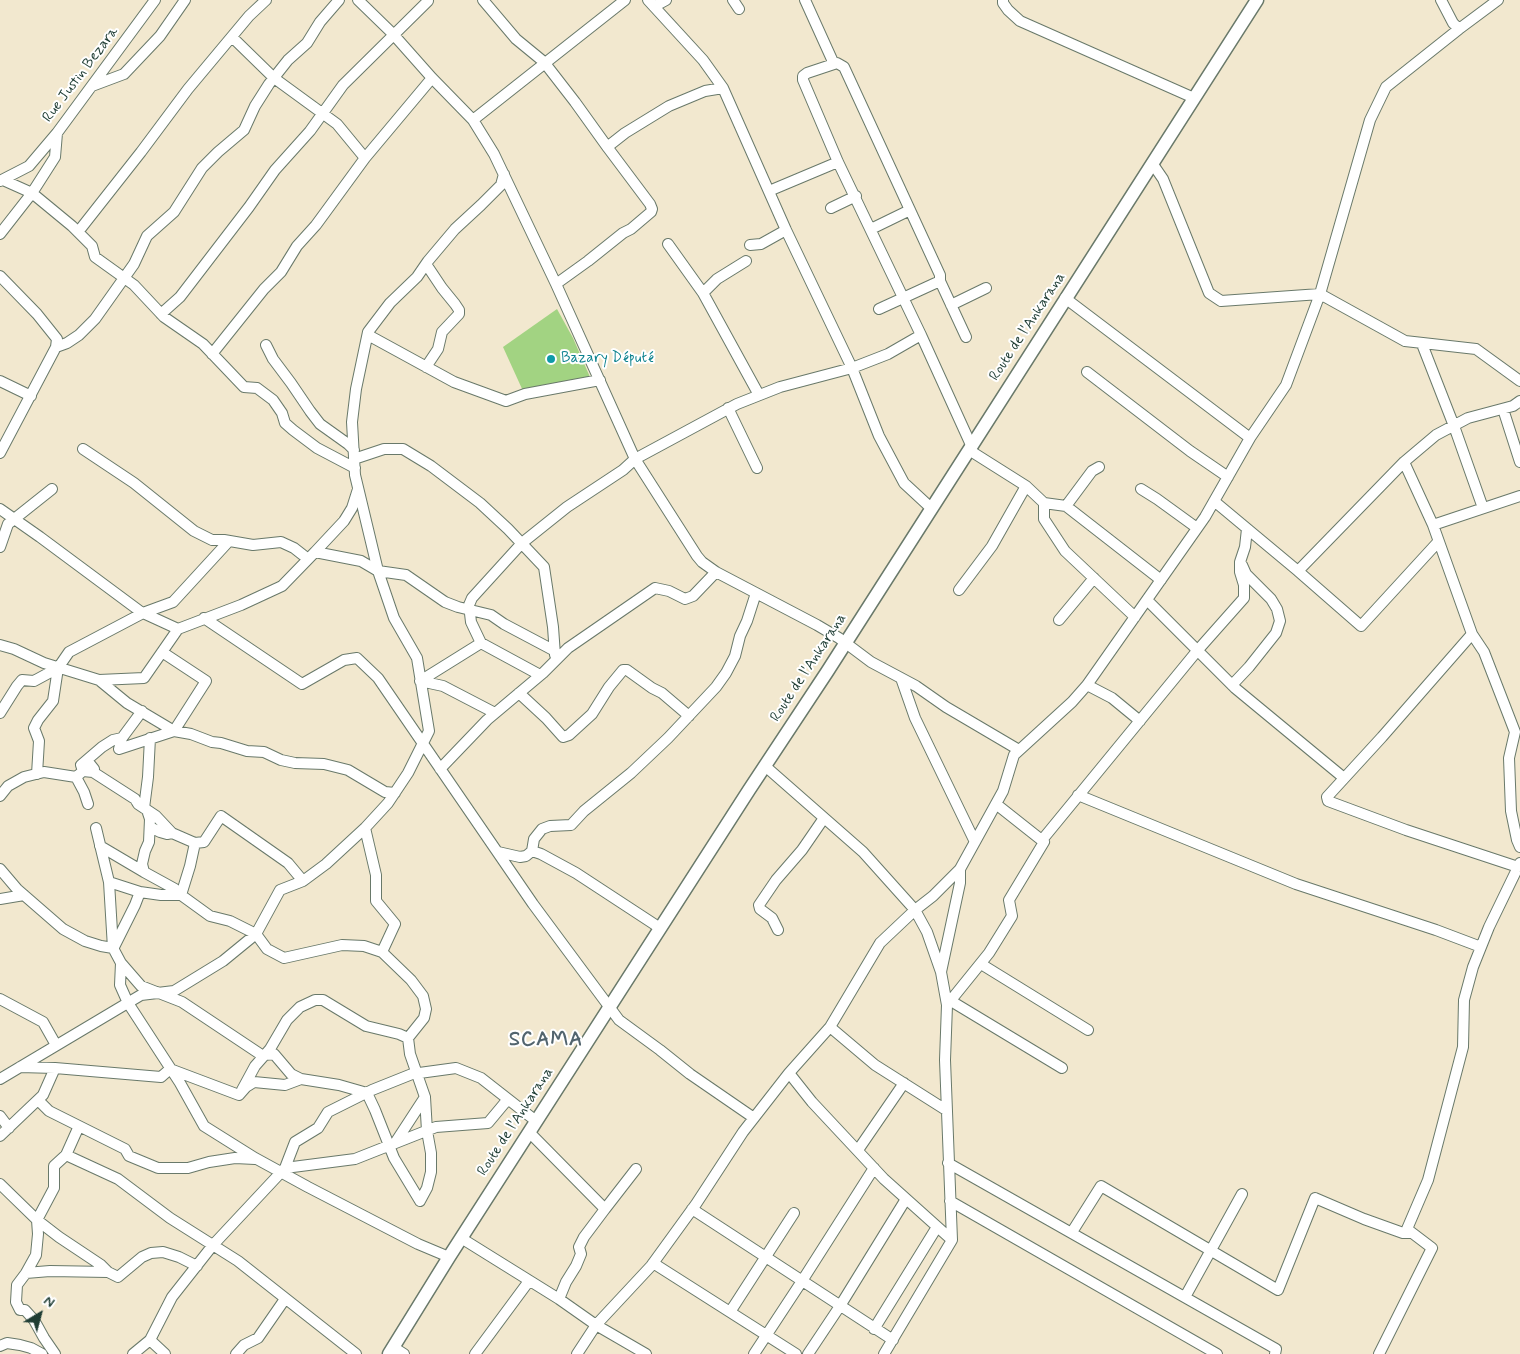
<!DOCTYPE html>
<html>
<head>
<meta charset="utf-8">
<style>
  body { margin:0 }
  #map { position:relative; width:1520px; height:1354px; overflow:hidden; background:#f2e8cf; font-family:Mynerve,sans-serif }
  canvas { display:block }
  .north { position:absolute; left:15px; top:1289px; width:50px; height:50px; -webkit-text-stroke:4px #fff; paint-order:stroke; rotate:37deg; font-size:14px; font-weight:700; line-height:20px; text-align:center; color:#1f3d34 }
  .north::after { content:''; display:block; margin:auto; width:18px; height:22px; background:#1f3d34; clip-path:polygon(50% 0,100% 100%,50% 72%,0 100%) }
</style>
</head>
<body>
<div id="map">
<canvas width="1520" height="1354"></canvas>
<div class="north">N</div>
</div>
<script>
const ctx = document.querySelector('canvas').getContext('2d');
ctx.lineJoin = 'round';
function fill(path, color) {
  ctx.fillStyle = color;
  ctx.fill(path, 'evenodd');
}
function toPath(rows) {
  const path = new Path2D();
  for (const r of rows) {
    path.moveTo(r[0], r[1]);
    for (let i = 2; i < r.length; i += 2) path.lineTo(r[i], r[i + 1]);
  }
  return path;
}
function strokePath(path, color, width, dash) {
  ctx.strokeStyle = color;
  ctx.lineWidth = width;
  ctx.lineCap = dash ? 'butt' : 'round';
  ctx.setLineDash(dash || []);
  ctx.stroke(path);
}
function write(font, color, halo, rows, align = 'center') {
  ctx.font = font + ' Mynerve,sans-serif';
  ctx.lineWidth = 4;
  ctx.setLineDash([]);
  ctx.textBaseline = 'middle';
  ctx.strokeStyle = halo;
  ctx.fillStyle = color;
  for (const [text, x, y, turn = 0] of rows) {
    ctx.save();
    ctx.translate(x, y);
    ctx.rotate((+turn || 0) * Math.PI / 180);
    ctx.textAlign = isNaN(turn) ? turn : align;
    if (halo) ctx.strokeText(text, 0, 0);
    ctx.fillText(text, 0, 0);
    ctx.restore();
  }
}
fill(toPath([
  [557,309,573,338,590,377,523,391,503,347]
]), '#a2d382');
const minor = toPath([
  [358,0,393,34,432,78,473,120,494,154,556,284,635,459,737,404,780,387,852,368,888,354,921,335,971,445],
  [483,0,516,39,544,62,575,102,608,148],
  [648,0,703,60,723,88,786,230,852,368,879,436,904,483,931,508],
  [733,0,739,9],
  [805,0,834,64,807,73,803,76,803,80,838,162,921,335],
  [1003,0,1003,3,1008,10,1020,21,1194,98],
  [1441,0,1453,23,1459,29],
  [655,6,666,0],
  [232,37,274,78,337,124,365,158],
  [834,64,837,63,844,67,940,275,940,281,879,309],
  [92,86,124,74,160,36,185,0],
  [473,120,625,0],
  [1152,163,1163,179,1209,293,1221,301,1320,294,1405,341,1476,349,1520,381],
  [3,180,32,193,72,226,92,246,95,257,134,285,164,317,203,344,244,387,257,388,273,400,282,413,285,423,293,430,317,448,355,468],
  [0,181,29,166,57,133,155,0],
  [769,191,838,162],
  [831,208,856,196],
  [871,229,910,210],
  [78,232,141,152,188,89,249,16,266,0],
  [0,234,32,193,55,157,57,133],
  [668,244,703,293,759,395],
  [750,245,761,244,786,230],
  [0,276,37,314,57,339,56,347,0,453],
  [940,281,966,337],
  [556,284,588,261,623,233,631,229,651,212,652,209,650,204,608,148,611,144,625,133,669,106,705,91,723,88],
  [703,293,717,279,746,261],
  [951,305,986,288],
  [161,314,180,297,249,207,275,170,310,131,343,85,428,1],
  [368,335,454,382,506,401,525,394,600,380],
  [1422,344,1454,426,1483,508],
  [266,345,273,359,291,383,310,411,320,424,348,444,354,450],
  [56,347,67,343,79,335,95,319,134,264,147,236,174,212,202,168,218,152,244,130,255,106,269,84,288,60,307,43,320,22,339,0],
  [212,354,264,289,281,272,297,246,316,225,365,158,432,78],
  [426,367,438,349,442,332,459,314,459,310,455,304,442,288,426,264],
  [1087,372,1190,451,1228,477],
  [0,381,31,396],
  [728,408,757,468],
  [1503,409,1520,462],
  [1250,438,1286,385,1320,294,1370,120,1386,87,1459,29,1498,0],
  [83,449,134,483,194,531,212,540,224,540,253,545,281,542,294,548,308,559],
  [969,450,1026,486,1044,503,1066,506,1092,471,1099,467],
  [354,459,384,449,403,449,431,466,480,503,508,529,544,567,553,627,555,655],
  [1404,462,1433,525],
  [1141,489,1157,499,1197,528],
  [1214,501,1298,571,1404,462,1436,435,1468,418,1513,406,1520,401],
  [1044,503,1044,519,1065,551,1135,617],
  [1066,506,1161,580],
  [0,509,40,537,141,612,178,629],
  [0,547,8,524,52,489],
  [315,552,344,521,352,508,358,489],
  [1298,571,1361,626,1438,542],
  [959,590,992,546,1026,486],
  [1147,600,1235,688,1344,778],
  [204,618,302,684,344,660,357,658,378,678,533,904,619,1020,660,1050,690,1074,754,1118],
  [1059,620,1094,578],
  [1472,634,1484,652,1515,732,1509,758,1511,811,1517,840,1520,847],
  [481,643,471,622,469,605,472,598,522,543,567,507,623,470,635,459,697,556,702,562,716,572,817,625,839,638,871,662,916,686,946,707,1019,750],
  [0,645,14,649,44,663,99,680,144,678,178,629,241,605,282,586,315,552,361,561,378,571,406,575,445,602,458,607,491,615,504,624,555,651],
  [901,678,915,718,975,842],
  [99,680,127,703,174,731,191,734,212,742,221,743,247,751,264,752,281,760,295,763,324,764,348,770,385,792,395,793],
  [420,681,481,643,540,675],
  [420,681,443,686,495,713],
  [1087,685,1112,698,1140,721],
  [1232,685,1249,667,1276,633,1280,621,1277,609,1271,599,1246,574,1242,565],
  [519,693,546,718,563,737,569,735,592,714,609,687,623,670,627,670,652,688,662,693,689,716],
  [142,711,122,738,119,749,174,731,206,681,162,652],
  [0,713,17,686,22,680,34,681,58,668],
  [81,765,90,764,94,769,93,772,83,771,81,765,102,747,113,740,122,738],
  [765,766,863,852,915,910,927,932,941,972,947,1005,945,1060,952,1240,884,1354],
  [440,769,487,720,543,673,568,648,655,588,669,591,685,599,693,596,716,572],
  [93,772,135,799,138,804,156,816,172,833,195,843,204,842,221,816,288,863,303,881],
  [37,774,39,741,34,728,38,720,53,701,58,668,69,652,143,613,173,602,229,541],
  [76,777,84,792,88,804],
  [1078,795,1296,884,1436,930,1481,947],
  [0,796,8,786,24,777,44,772,76,777,83,771],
  [144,808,148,777,150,738],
  [150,827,160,832,167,834,172,833],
  [96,828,109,882,140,892,161,895,181,895,175,889,144,872,142,864,145,851,149,842,150,819,147,810],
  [365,828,376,875,376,901,395,924,382,952],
  [1042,840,1197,651,1244,598,1244,585,1240,572,1240,562,1245,547,1247,529],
  [195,843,190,866,181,895,210,916,230,921,256,934,267,949,284,958,342,945,364,946,382,952,411,980,423,996,426,1009,424,1018,408,1038,410,1054,425,1097,395,1143],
  [100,846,144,872],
  [532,851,541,854,576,873,660,928],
  [498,852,520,857,526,856,532,851,534,839,542,829,550,826,571,825,584,811,631,773,668,738,716,687,726,673,735,656,740,636,747,621,756,593],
  [1518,867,1406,830,1328,801,1327,797,1382,737,1472,634,1433,525,1520,496],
  [0,869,17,889,63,929,85,941,101,946,113,948],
  [109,882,113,948,121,963,141,986,182,1002,260,1054,264,1055,274,1054,291,1074,301,1079],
  [0,899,24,895],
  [778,930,772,918,760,909,759,905,776,880,802,850,824,818],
  [114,947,135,905,140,892],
  [121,963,120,985,128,1003,180,1083,204,1126,255,1158,308,1187,418,1244,449,1257],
  [981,964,1088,1030],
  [941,972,960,883,960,869,1003,791,1014,755,1072,702,1087,685,1205,517,1250,438,1065,298],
  [0,999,43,1022,56,1045],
  [951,1001,1062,1068],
  [947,1005,989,953,1012,916,1009,900,1044,842,996,804],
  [20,1067,55,1068,161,1077,170,1069,239,1095],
  [789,1073,830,1027],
  [0,1079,141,995,174,991,223,961,256,934,280,890,303,881,326,864,365,828,388,803,408,773,429,731,417,658,394,618,378,571,355,475,352,422,356,389,368,332,390,303,417,277,428,261,455,229,481,205,501,185,504,174],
  [242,1090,255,1066,270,1049,287,1020,300,1007,315,1000,323,1000,366,1026,399,1034,408,1038],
  [239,1095,246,1087,254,1082,285,1085,301,1079,339,1085,367,1093,375,1110,394,1158,420,1201],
  [946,1110,875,1065,830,1027,880,943,915,910,933,896,960,869],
  [0,1116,9,1128],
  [79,1126,125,1149,129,1156,158,1168,188,1168,209,1162,235,1158,255,1159],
  [529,1132,605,1209,636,1169],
  [0,1136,43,1095,55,1068],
  [858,1150,904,1083],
  [66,1155,118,1179,170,1218,238,1261,356,1354],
  [948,1163,1276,1349,1275,1354],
  [285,1168,295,1142,318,1128,328,1112,372,1090,412,1074,456,1068,481,1078,536,1121],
  [0,1184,37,1220,54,1188,54,1166,66,1155,79,1126,49,1111,38,1100],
  [420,1201,427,1188,431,1172,431,1153,427,1131,425,1097],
  [950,1201,1217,1354],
  [692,1209,893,1340],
  [37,1220,59,1237,101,1265,108,1272,118,1277,142,1257,151,1253,163,1252,179,1257,197,1266],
  [37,1220,38,1234,36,1255,26,1273,17,1285,16,1302,20,1310,25,1310,34,1320,44,1338,55,1354],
  [1072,1232,1101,1186,1278,1290,1315,1198,1364,1219,1403,1233,1412,1233],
  [461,1238,559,1299,596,1325,646,1354],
  [653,1263,796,1354],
  [26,1273,50,1271,108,1272],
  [1185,1297,1242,1194],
  [559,1299,566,1282,576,1266,581,1254,579,1247,584,1237,605,1209],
  [730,1312,794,1213],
  [874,1329,937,1227],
  [150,1340,165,1354],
  [0,1346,7,1343,20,1345,31,1348,42,1354],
  [393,1347,404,1354],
  [133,1354,150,1340,172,1297,213,1245,285,1168,355,1159,436,1127,488,1123,508,1099],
  [236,1354,244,1345,258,1338,285,1299],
  [475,1354,529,1281],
  [577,1354,596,1325,651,1266,696,1204,743,1132,789,1073,812,1102,884,1179,952,1240],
  [754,1354,802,1281,874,1168],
  [808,1354,840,1306,906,1199],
  [1379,1354,1432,1248,1407,1229,1428,1180,1463,1047,1464,1000,1473,967,1489,927,1520,863]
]);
const major = toPath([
  [389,1354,449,1257,749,790,827,672,1257,0]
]);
strokePath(minor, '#69796a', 12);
strokePath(major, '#69796a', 15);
strokePath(minor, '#fff', 10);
strokePath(major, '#fff', 12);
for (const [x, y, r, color] of [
  [551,359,5,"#0f9aa8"]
]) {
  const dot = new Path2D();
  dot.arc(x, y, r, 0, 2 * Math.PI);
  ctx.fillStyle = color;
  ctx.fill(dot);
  strokePath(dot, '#fff', 2);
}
write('15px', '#1f3d34', '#fff', [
  ["Rue Justin Bezara",81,75,-53],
  ["Route de l'Ankarana",1028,327,-57],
  ["Route de l'Ankarana",809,668,-57],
  ["Route de l'Ankarana",516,1122,-57]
]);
write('15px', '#0d838f', '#fff', [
  ["Bazary Député",561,359]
], 'left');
ctx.letterSpacing = '1px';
write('bold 20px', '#52646e', '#fff', [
  ["SCAMA",546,1041]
]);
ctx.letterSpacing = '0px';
</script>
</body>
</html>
